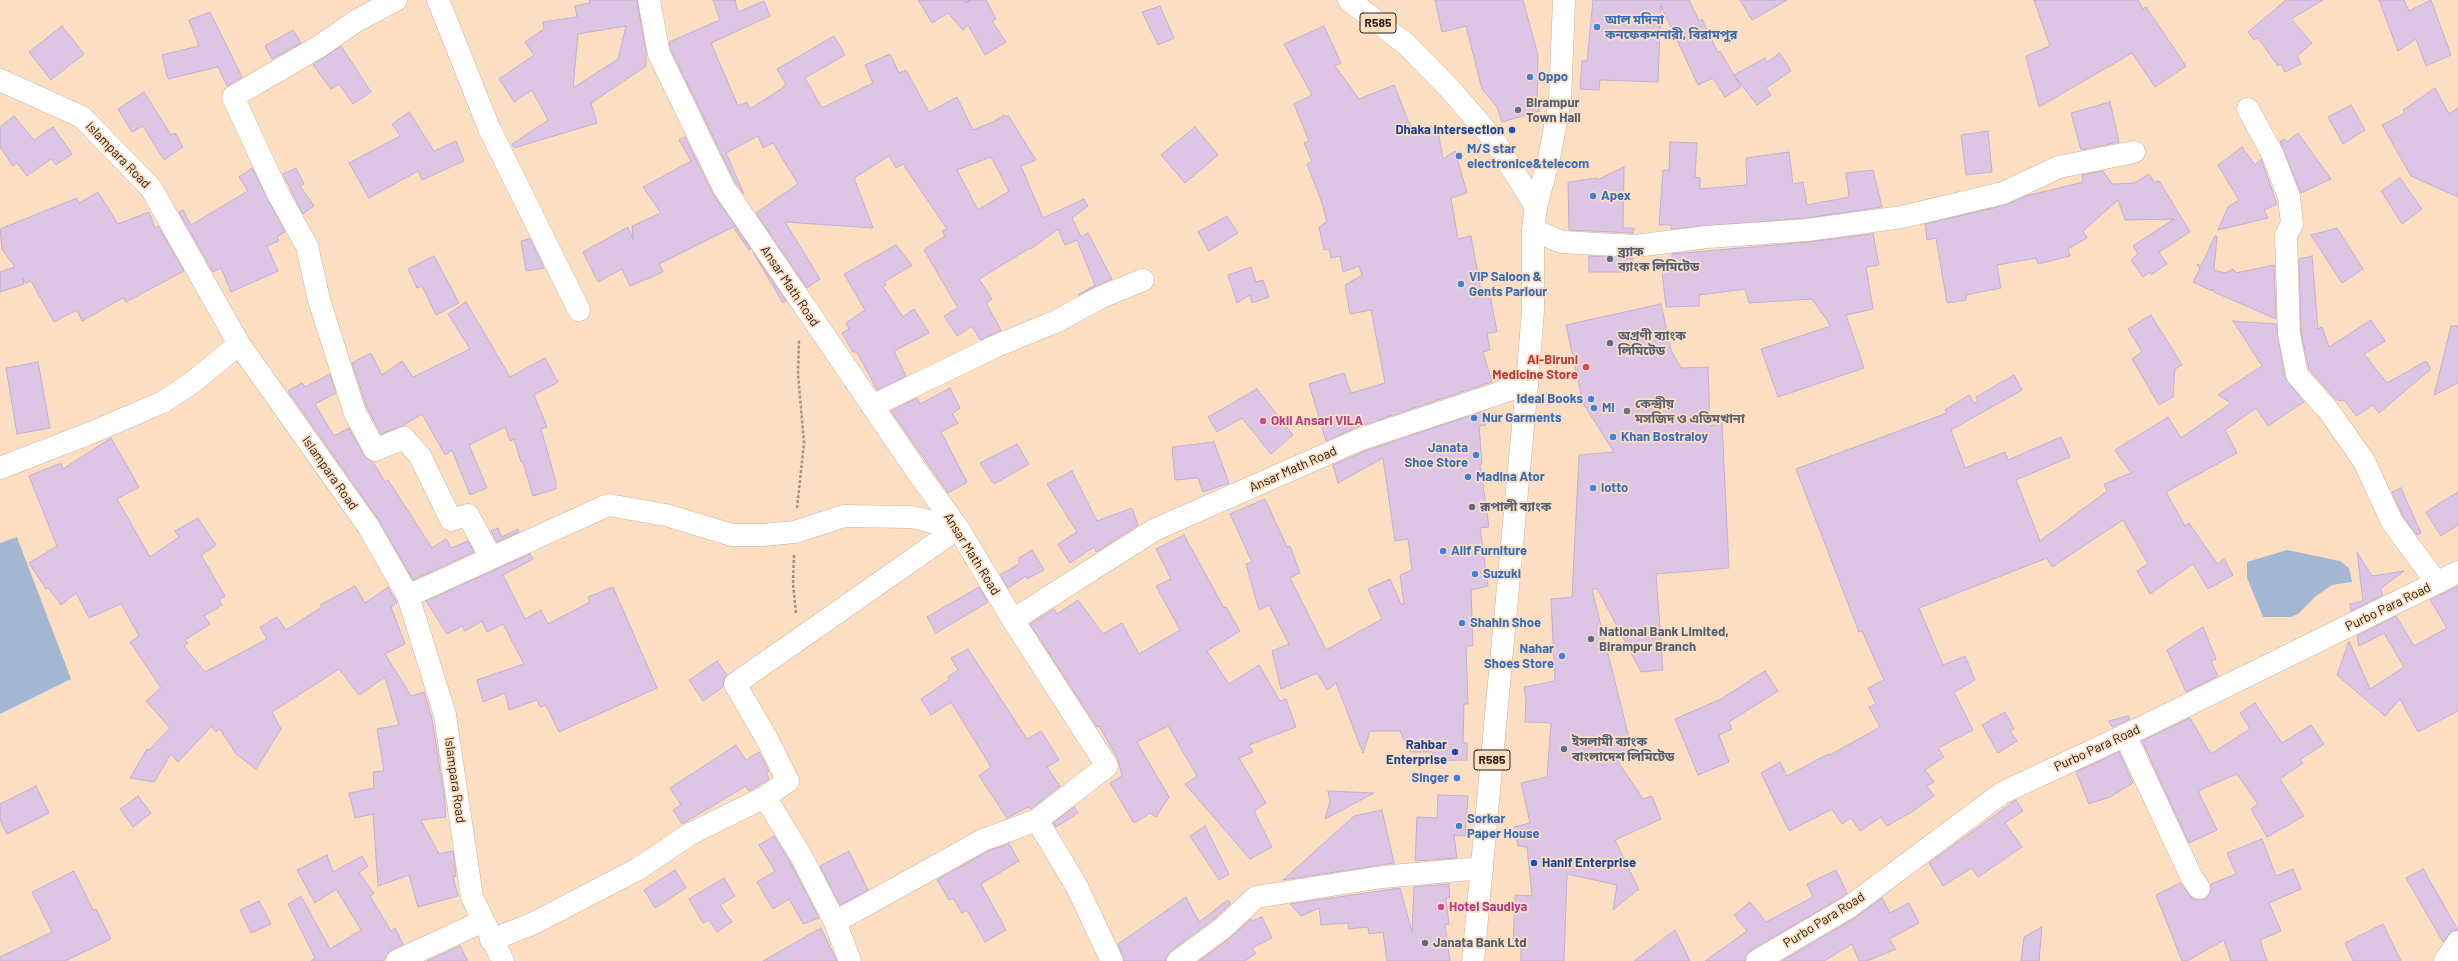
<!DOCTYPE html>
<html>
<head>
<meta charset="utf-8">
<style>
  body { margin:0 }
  canvas { display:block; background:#fcdec2 }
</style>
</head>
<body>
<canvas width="2458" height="961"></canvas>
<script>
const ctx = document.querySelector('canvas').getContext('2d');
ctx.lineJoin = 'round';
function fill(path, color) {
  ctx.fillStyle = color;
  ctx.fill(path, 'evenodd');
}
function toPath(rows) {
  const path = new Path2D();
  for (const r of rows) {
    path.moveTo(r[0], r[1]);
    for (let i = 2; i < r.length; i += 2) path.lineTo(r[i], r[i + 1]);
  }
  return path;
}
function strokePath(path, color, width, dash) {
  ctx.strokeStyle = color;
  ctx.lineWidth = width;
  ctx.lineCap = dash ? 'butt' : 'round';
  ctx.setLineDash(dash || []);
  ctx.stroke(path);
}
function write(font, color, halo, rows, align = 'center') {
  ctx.font = font + ' Barlow,"Noto Sans Bengali",sans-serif';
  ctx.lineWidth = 3.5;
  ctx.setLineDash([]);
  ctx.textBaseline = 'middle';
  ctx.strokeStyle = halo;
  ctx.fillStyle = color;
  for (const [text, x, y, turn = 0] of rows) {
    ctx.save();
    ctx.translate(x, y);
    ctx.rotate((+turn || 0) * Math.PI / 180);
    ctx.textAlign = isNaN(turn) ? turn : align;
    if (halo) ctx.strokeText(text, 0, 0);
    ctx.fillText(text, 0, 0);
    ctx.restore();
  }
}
fill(toPath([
  [17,537,71,679,0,714,0,543],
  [2287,550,2340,561,2349,568,2352,582,2332,585,2316,596,2298,614,2291,617,2263,617,2247,578,2247,562]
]), '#a3b7d2');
const building = toPath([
  [589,0,637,0,646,52,646,66,591,103,597,123,514,148,512,144,548,120,532,90,514,102,499,79,534,55,525,42,544,29,543,22,577,17,575,6,590,3,589,0],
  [626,26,618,59,573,88,578,34,626,26],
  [713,0,735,0,738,12,764,1,770,16,711,43,738,106,747,102,750,109,781,89,786,84,777,69,834,36,845,55,805,78,822,108,873,83,865,65,890,54,899,73,906,70,929,112,957,97,973,130,993,122,1004,115,1006,117,1008,115,1036,160,1021,166,1043,218,1084,199,1088,206,1072,218,1081,237,1088,233,1112,279,1078,295,1095,285,1077,240,1065,245,1058,229,1031,249,1030,248,979,279,992,299,986,303,1001,330,980,340,972,326,957,336,944,316,958,308,924,250,945,236,942,231,947,229,903,164,896,168,889,156,854,178,873,228,785,222,820,279,807,288,756,213,798,184,773,143,763,148,758,136,726,153,744,194,735,182,671,50,669,42,720,20,713,0],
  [991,157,1009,191,978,210,957,170,991,157],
  [918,0,970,0,965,3,971,0,986,0,996,19,992,21,1006,42,985,55,968,25,963,30,948,13,932,23,918,0],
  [1435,0,1523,0,1538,55,1537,102,1540,111,1502,122,1497,107,1482,89,1466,26,1442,32,1435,0],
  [1593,0,1689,0,1699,21,1702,19,1718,53,1720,51,1741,87,1725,97,1713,78,1698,85,1661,6,1658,82,1600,80,1599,90,1580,89,1582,61,1587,61,1593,0],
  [1740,0,1787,0,1752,20,1740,0],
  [2034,0,2138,0,2143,9,2146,7,2186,66,2155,87,2132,53,2039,107,2026,56,2050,46,2034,0],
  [2286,0,2323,0,2291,19,2312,43,2297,56,2301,64,2285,72,2281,64,2278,66,2258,38,2254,40,2248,32,2286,0],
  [2379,0,2404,0,2409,11,2431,0,2451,55,2426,66,2416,39,2398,51,2379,0],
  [1160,6,1174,38,1158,45,1142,12,1160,6],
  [210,12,242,77,227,86,218,67,168,79,162,55,199,46,189,20,210,12],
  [62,26,84,54,51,80,29,52,62,26],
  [1324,26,1341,63,1335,66,1359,99,1394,85,1412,130,1437,125,1443,159,1455,151,1467,193,1451,198,1458,239,1471,236,1481,291,1489,290,1497,332,1487,333,1490,350,1483,352,1492,382,1357,427,1326,441,1309,384,1344,373,1351,393,1385,383,1371,310,1350,314,1345,285,1362,275,1359,266,1343,272,1340,256,1331,258,1329,249,1324,250,1319,227,1327,222,1322,203,1307,164,1312,162,1304,143,1309,141,1294,104,1312,95,1284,44,1324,26],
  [293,30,301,43,272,59,265,46,293,30],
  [341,46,371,92,353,104,339,84,331,89,313,65,341,46],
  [1780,53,1791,71,1766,88,1771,95,1757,105,1734,75,1765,58,1767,62,1780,53],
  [2435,88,2449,114,2458,108,2458,197,2411,176,2382,125,2405,113,2403,110,2435,88],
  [144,92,171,135,175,133,183,147,164,160,143,126,132,132,118,109,144,92],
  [2110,102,2119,142,2081,150,2071,113,2110,102],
  [2351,105,2365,130,2343,144,2328,117,2351,105],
  [409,112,434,151,456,141,464,161,422,180,418,171,369,198,349,163,400,136,392,124,409,112],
  [14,116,34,140,53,127,72,154,56,165,51,159,27,176,17,163,13,166,0,147,0,127,14,116],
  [1195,127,1218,155,1185,183,1161,155,1195,127],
  [1988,131,1992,172,1966,175,1961,135,1988,131],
  [2298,133,2331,179,2301,193,2280,142,2284,139,2287,142,2298,133],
  [685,137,713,194,751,249,749,250,733,227,659,264,663,272,630,286,622,269,598,282,583,252,628,227,633,239,632,226,661,213,643,187,691,161,679,140,685,137],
  [1670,142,1697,143,1695,177,1700,178,1700,189,1747,185,1746,158,1789,152,1793,184,1803,182,1807,205,1849,197,1846,173,1873,170,1882,207,1806,218,1671,229,1671,225,1659,225,1663,170,1669,170,1670,142],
  [2242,147,2255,165,2261,159,2277,204,2264,210,2268,218,2218,230,2228,207,2239,200,2218,165,2242,147],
  [1624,167,1623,228,1634,228,1633,233,1569,230,1568,182,1597,178,1597,180,1624,167],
  [252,168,285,232,277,237,279,241,267,246,278,271,231,292,221,268,213,272,179,212,183,210,191,225,248,191,239,177,252,168],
  [296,168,304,184,300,186,314,206,303,214,283,174,296,168],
  [2103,171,2112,184,2134,183,2149,174,2154,182,2159,181,2190,232,2159,252,2167,264,2151,275,2150,272,2143,277,2131,260,2138,254,2133,246,2174,219,2125,220,2118,200,2083,231,2087,238,2068,249,2070,256,2038,264,2036,258,1997,265,2001,288,1966,295,1966,300,1947,303,1936,238,1927,240,1925,224,2006,205,2026,196,2083,182,2082,175,2103,171],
  [2400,178,2422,209,2402,224,2381,191,2400,178],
  [98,192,118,224,149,212,155,228,158,226,184,271,126,302,123,298,82,321,77,310,54,322,31,281,26,283,23,278,24,284,0,292,0,272,15,267,2,249,0,229,77,198,79,203,98,192],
  [1227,216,1238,233,1209,251,1198,232,1227,216],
  [2337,228,2363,269,2342,283,2311,235,2337,228],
  [1873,234,1879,265,1866,267,1873,309,1846,315,1864,368,1778,397,1761,349,1831,326,1812,299,1749,303,1745,289,1699,295,1699,306,1666,307,1661,262,1672,261,1672,254,1808,242,1873,234],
  [2215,236,2217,237,2214,270,2226,273,2233,269,2236,273,2274,265,2276,319,2214,292,2212,289,2212,291,2193,282,2200,269,2197,264,2201,266,2215,236],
  [530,239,544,268,526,271,521,241,530,239],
  [896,245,912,265,884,282,886,285,883,287,903,317,914,309,929,333,894,351,906,376,877,390,857,352,853,352,842,333,849,329,846,323,865,310,844,274,896,245],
  [753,252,786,301,783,303,753,252],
  [434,256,459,303,436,315,422,286,417,288,408,269,434,256],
  [1589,256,1633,258,1633,272,1589,272,1589,256],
  [2312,256,2318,329,2322,327,2329,347,2371,320,2385,341,2364,354,2387,383,2426,361,2431,369,2379,413,2373,405,2356,416,2345,401,2336,400,2309,369,2301,333,2299,259,2312,256],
  [1251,267,1256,282,1263,280,1269,297,1252,303,1250,295,1237,303,1228,275,1251,267],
  [466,302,510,377,545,358,558,382,534,395,547,427,541,429,556,482,556,489,533,496,523,462,521,462,514,439,510,441,505,427,469,445,487,488,470,495,452,450,445,455,422,414,402,426,381,434,367,408,352,363,371,353,382,375,402,361,413,377,470,349,448,314,466,302],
  [1661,304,1671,350,1681,368,1708,367,1710,426,1722,423,1729,568,1656,574,1663,670,1641,672,1597,588,1592,590,1633,754,1617,760,1643,799,1652,796,1661,819,1615,840,1639,890,1637,890,1613,910,1617,885,1567,874,1564,961,1521,961,1521,942,1513,942,1515,895,1532,896,1527,847,1518,846,1514,827,1530,823,1521,783,1547,777,1551,723,1525,722,1526,700,1524,687,1555,681,1551,599,1572,597,1579,455,1614,452,1583,403,1566,325,1661,304],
  [2151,315,2182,365,2175,369,2173,397,2159,405,2132,359,2142,352,2128,329,2151,315],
  [2233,321,2276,324,2285,378,2304,402,2268,426,2256,408,2225,430,2237,453,2166,492,2185,526,2189,523,2217,564,2224,559,2233,575,2208,589,2193,564,2150,594,2137,571,2148,564,2123,520,2052,567,2047,558,1919,608,1943,665,1965,656,1975,680,1954,692,1973,730,1938,748,1944,757,1925,770,1934,782,1927,786,1934,796,1910,813,1887,826,1881,817,1860,831,1851,818,1842,824,1832,809,1789,831,1761,773,1780,762,1787,776,1828,754,1830,755,1880,727,1869,707,1876,704,1868,688,1884,680,1862,631,1859,632,1796,469,1947,413,1945,410,1969,395,1974,403,1978,402,1976,397,2014,375,2022,390,1951,430,1965,468,2005,452,2008,460,2061,437,2070,457,2016,480,2040,541,2107,491,2104,484,2131,473,2115,450,2168,417,2181,438,2231,403,2218,395,2262,366,2233,321],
  [2451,326,2458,326,2458,383,2434,395,2451,326],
  [38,362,50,428,17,434,6,368,38,362],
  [330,374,336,393,315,404,334,436,349,428,364,456,373,462,385,482,388,480,432,548,446,539,451,548,468,541,474,552,413,580,378,519,288,391,302,383,305,387,330,374],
  [950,388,960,408,952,414,958,423,941,432,967,482,948,493,891,411,917,398,920,404,950,388],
  [1257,389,1293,435,1271,454,1242,418,1217,432,1208,417,1257,389],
  [1484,411,1486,425,1479,426,1482,464,1480,464,1489,527,1480,528,1488,586,1471,590,1473,646,1466,646,1468,704,1464,704,1463,743,1467,743,1467,760,1433,761,1433,752,1410,752,1400,731,1370,731,1363,753,1336,683,1327,690,1317,673,1281,689,1272,651,1289,644,1269,605,1259,610,1246,564,1252,562,1230,514,1265,499,1287,547,1290,546,1300,573,1290,578,1326,650,1382,619,1368,589,1390,579,1401,604,1404,604,1400,575,1412,570,1408,539,1395,541,1383,458,1338,483,1333,465,1365,451,1484,411],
  [111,438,139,487,117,499,150,557,179,537,175,531,198,518,216,545,201,555,225,596,219,600,222,605,204,616,210,624,185,640,188,643,184,646,205,672,267,639,260,627,277,617,286,630,322,607,320,605,355,586,365,603,388,587,397,603,391,607,405,644,385,654,411,696,424,692,432,719,444,794,446,817,421,820,439,854,453,851,456,876,453,877,458,896,418,907,409,875,378,886,373,814,355,818,349,793,374,788,373,772,384,771,377,729,399,725,385,677,359,695,339,669,272,712,281,729,256,769,236,754,220,729,216,732,212,726,178,762,171,754,154,782,130,778,147,749,149,750,170,728,146,701,161,688,130,642,139,636,121,604,89,618,76,593,61,605,48,588,46,589,29,563,57,546,29,476,61,463,63,469,111,438],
  [1214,442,1229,483,1203,492,1198,478,1175,480,1172,447,1214,442],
  [1017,444,1029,464,994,484,980,463,1017,444],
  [1072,471,1097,521,1132,508,1138,525,1096,552,1094,547,1070,563,1058,544,1077,532,1047,484,1072,471],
  [2401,488,2421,533,2417,535,2403,516,2392,492,2401,488],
  [2458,492,2458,525,2441,536,2426,512,2458,492],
  [498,528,502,537,518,529,519,532,497,542,491,531,498,528],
  [1184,535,1224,608,1226,607,1240,631,1207,651,1229,684,1259,665,1280,701,1286,699,1296,727,1249,745,1253,752,1239,758,1266,803,1254,811,1272,847,1250,859,1185,784,1197,776,1168,726,1137,742,1169,797,1156,817,1150,813,1134,823,1110,783,1122,776,1118,759,1099,726,1097,727,1030,624,1054,609,1057,614,1078,600,1103,634,1122,623,1139,654,1180,630,1156,586,1171,579,1156,549,1184,535],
  [1032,550,1044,570,1027,579,1026,576,1008,588,1000,575,1019,564,1019,558,1032,550],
  [2357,552,2372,576,2404,571,2380,589,2383,595,2351,611,2350,604,2363,601,2357,552],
  [530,554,533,559,503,575,525,619,541,610,548,624,590,602,588,597,613,587,657,688,559,732,546,705,540,707,537,700,509,710,505,693,483,702,477,680,524,664,503,624,487,632,482,621,465,631,462,626,447,634,426,601,530,554],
  [2458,586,2458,711,2418,732,2400,699,2385,716,2337,675,2349,641,2370,689,2404,667,2384,633,2359,646,2357,636,2396,616,2414,646,2447,628,2430,600,2458,586],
  [979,587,988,602,936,633,927,617,979,587],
  [2203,627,2216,659,2211,661,2218,676,2186,692,2167,650,2203,627],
  [968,649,1027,739,1041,731,1059,760,1047,767,1060,786,1031,809,1028,807,1007,818,979,776,991,767,951,702,931,715,921,699,950,679,948,677,958,670,951,658,968,649],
  [717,661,727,675,724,679,723,687,703,701,689,680,717,661],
  [1765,671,1778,691,1729,722,1732,729,1719,735,1729,762,1698,775,1675,719,1721,699,1765,671],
  [2255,703,2282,743,2311,725,2324,744,2300,760,2303,763,2280,779,2304,816,2267,837,2251,809,2258,804,2237,774,2198,791,2217,830,2189,843,2142,741,2190,718,2211,754,2250,729,2240,713,2255,703],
  [2005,712,2014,729,2010,731,2017,741,1998,753,1982,725,2005,712],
  [2128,716,2130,719,2112,727,2109,721,2128,716],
  [736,745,746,760,759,752,769,771,766,773,769,779,749,791,746,786,682,824,673,810,681,805,670,788,736,745],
  [2119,752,2133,783,2110,797,2089,804,2076,772,2119,752],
  [36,786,49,813,7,834,0,820,0,804,36,786],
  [1328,791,1374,793,1325,819,1330,801,1328,791],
  [1438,795,1468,796,1465,836,1454,835,1457,858,1415,861,1417,817,1437,818,1438,795],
  [138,796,151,813,133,827,120,809,138,796],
  [2016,800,2023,811,2005,823,2022,847,1978,877,1972,868,1943,886,1929,863,2016,800],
  [1074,807,1078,813,1056,827,1053,823,1074,807],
  [1382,810,1394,863,1283,880,1354,816,1382,810],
  [1205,826,1229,874,1219,880,1190,836,1205,826],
  [774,836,790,862,819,918,803,924,789,899,773,909,757,882,775,871,759,845,774,836],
  [2262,839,2276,876,2293,869,2301,889,2269,903,2281,931,2260,940,2267,961,2231,961,2224,940,2187,961,2182,961,2156,895,2180,883,2193,899,2206,899,2210,893,2211,884,2236,874,2227,853,2262,839],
  [1009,844,1019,861,981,884,1006,930,985,942,967,910,962,913,953,898,949,900,937,880,988,851,1009,844],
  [849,851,868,890,840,905,820,866,849,851],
  [327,855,333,872,362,856,368,866,359,873,374,893,370,896,391,931,395,928,403,944,391,950,383,961,311,961,315,958,288,904,301,896,330,949,361,930,336,889,315,903,297,870,327,855],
  [2423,869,2458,930,2452,931,2443,942,2406,878,2423,869],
  [675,870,686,888,655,908,644,890,675,870],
  [1836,870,1847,893,1842,897,1751,950,1745,961,1705,961,1747,931,1734,915,1750,902,1766,922,1813,897,1807,884,1836,870],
  [74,871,93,910,96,909,111,939,65,961,0,961,0,957,52,932,32,892,74,871],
  [724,878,735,896,720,905,732,922,717,932,709,920,703,923,689,899,724,878],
  [1449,884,1450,898,1446,898,1449,924,1445,925,1450,961,1387,961,1383,932,1369,934,1368,927,1349,929,1348,923,1321,925,1319,908,1301,916,1290,904,1400,888,1412,932,1414,887,1449,884],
  [1186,897,1199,922,1228,900,1231,903,1215,918,1171,951,1166,961,1124,961,1118,944,1186,897],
  [1882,898,1890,913,1909,903,1919,923,1889,939,1896,949,1867,961,1859,961,1852,944,1824,961,1782,961,1855,918,1882,898],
  [259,901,271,924,251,933,240,910,259,901],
  [1262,917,1272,938,1252,948,1256,953,1245,961,1199,961,1230,938,1251,919,1252,921,1262,917],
  [2383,924,2401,961,2353,961,2345,943,2383,924],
  [2042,927,2039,961,2021,961,2024,937,2042,927],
  [821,928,837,961,763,961,821,928],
  [1675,930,1690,961,1634,961,1675,930],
  [460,946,468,961,427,961,460,946]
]);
fill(building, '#dcc5e5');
strokePath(building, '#c4afce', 1);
const street = toPath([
  [396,0,356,21,320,46,233,97,278,194,307,246,319,300,355,413,375,450,404,438,420,456,451,520,468,515,491,558],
  [438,0,489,128,579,310],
  [649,0,659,54,724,188,918,473,958,528,1013,620,1154,530,1361,439,1527,384],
  [0,80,82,117,151,188,239,344,368,526,408,596,445,715,472,897,503,961],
  [2248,109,2273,155,2289,197,2292,224,2286,235,2289,334,2297,375,2328,410,2364,461,2392,522,2437,583],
  [1533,230,1562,242,1635,246,1707,237,1807,230,1902,217,2003,193,2059,167,2134,152],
  [872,406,994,347,1057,321,1101,297,1143,280],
  [0,468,93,432,163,402,193,382,239,344],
  [408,596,608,505,666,515,732,535,762,535,795,532,844,516,912,517,958,528],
  [1013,620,1107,766,1037,820,1076,885,1112,961],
  [2125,735,2191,876,2199,888],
  [835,922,983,840,1037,820],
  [491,940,532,924,638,869,690,834,765,797],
  [397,961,483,921],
  [850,961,835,922,801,856,765,797,788,781,767,739,735,684,958,528],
  [1178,961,1223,928,1256,897,1382,877,1482,868],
  [1757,961,1849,907,2002,793,2145,726,2458,572],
  [2445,961,2458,942]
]);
const secondary = toPath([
  [1536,207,1549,158,1560,101,1564,0]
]);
const primary = toPath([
  [1349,0,1407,45,1451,90,1494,140,1536,207,1533,230,1533,310,1527,384,1473,961]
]);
strokePath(street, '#ceb196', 23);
strokePath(secondary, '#ceb196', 23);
strokePath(primary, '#ceb196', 23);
strokePath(toPath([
  [797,508,804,443,798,374,799,340],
  [794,555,793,584,796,614]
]), '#a7917c', 2.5, [3, 2]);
strokePath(street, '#fff', 22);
strokePath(secondary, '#fff', 22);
strokePath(primary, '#fff', 22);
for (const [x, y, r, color] of [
  [1597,27,4,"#3f7fe0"],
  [1530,77,4,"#3f7fe0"],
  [1518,110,4,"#5c6f8a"],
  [1512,130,4,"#1a4fb4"],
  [1459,156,4,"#3f7fe0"],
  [1593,196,4,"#3f7fe0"],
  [1610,259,4,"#5c6f8a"],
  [1461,284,4,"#3f7fe0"],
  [1610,343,4,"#5c6f8a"],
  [1586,367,4,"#e0444e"],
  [1591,399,4,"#3f7fe0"],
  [1594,408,4,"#3f7fe0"],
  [1627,411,4,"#6b7280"],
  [1474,418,4,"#3f7fe0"],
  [1263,421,4,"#d1479c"],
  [1613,437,4,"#3f7fe0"],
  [1476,455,4,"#3f7fe0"],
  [1468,477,4,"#3f7fe0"],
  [1593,488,4,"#3f7fe0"],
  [1472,507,4,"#5c6f8a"],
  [1443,551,4,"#3f7fe0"],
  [1475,574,4,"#3f7fe0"],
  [1462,623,4,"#3f7fe0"],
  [1591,639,4,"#5c6f8a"],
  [1562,656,4,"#3f7fe0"],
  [1564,749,4,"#5c6f8a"],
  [1455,752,4,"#1a4fb4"],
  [1457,778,4,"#3f7fe0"],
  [1459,826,4,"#3f7fe0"],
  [1534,863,4,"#1a4fb4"],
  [1441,907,4,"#d1479c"],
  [1425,943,4,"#5c6f8a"]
]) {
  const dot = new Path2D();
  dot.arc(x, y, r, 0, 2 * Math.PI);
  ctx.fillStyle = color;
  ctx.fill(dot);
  strokePath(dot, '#fcdec2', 1.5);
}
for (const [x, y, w] of [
  [1378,23,36],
  [1492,760,36]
]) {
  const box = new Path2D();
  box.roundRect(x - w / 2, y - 10, w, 20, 3);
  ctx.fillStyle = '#fcdec2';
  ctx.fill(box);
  strokePath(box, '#2b2015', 1);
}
write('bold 12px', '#2b2015', null, [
  ["R585",1378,23],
  ["R585",1492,760]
]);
write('bold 13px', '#366cbe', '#fcdec2', [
  ["আল মদিনা",1605,20],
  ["কনফেকশনারী, বিরামপুর",1605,35],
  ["Oppo",1538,77],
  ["M/S star",1467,149],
  ["electronice&telecom",1467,164],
  ["Apex",1601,196],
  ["VIP Saloon &",1469,277],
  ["Gents Parlour",1469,292],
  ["Ideal Books",1583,399,"right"],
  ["MI",1602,408],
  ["Nur Garments",1482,418],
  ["Khan Bostraloy",1621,437],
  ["Janata",1468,448,"right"],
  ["Shoe Store",1468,463,"right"],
  ["Madina Ator",1476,477],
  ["lotto",1601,488],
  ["Alif Furniture",1451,551],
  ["Suzuki",1483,574],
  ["Shahin Shoe",1470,623],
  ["Nahar",1554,649,"right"],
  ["Shoes Store",1554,664,"right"],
  ["Singer",1449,778,"right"],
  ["Sorkar",1467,819],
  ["Paper House",1467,834]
], 'left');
write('bold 13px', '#4e5e75', '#fcdec2', [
  ["Birampur",1526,103],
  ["Town Hall",1526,118],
  ["ব্র্যাক",1618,252],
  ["ব্যাংক লিমিটেড",1618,267],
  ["অগ্রণী ব্যাংক",1618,336],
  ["লিমিটেড",1618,351],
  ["রূপালী ব্যাংক",1480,507],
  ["National Bank Limited,",1599,632],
  ["Birampur Branch",1599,647],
  ["ইসলামী ব্যাংক",1572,742],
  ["বাংলাদেশ লিমিটেড",1572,757],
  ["Janata Bank Ltd",1433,943]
], 'left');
write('bold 13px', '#164399', '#fcdec2', [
  ["Dhaka intersection",1504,130],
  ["Rahbar",1447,745],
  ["Enterprise",1447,760],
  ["Hanif Enterprise",1542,863,"left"]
], 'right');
write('13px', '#2b2015', '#fcdec2', [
  ["Islampara Road",118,155,46],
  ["Ansar Math Road",790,286,56],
  ["Ansar Math Road",1293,469,-24],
  ["Islampara Road",330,473,55],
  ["Ansar Math Road",972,554,58],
  ["Purbo Para Road",2388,607,-26],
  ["Purbo Para Road",2097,748,-25],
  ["Islampara Road",455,780,82],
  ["Purbo Para Road",1824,920,-32]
]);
write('bold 13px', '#be3a42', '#fcdec2', [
  ["Al-Biruni",1578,360],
  ["Medicine Store",1578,375]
], 'right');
write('bold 13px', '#5b616d', '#fcdec2', [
  ["কেন্দ্রীয়",1635,404],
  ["মসজিদ ও এতিমখানা",1635,419]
], 'left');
write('bold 13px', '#b23c85', '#fcdec2', [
  ["Okil Ansari VILA",1271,421],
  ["Hotel Saudiya",1449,907]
], 'left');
</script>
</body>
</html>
